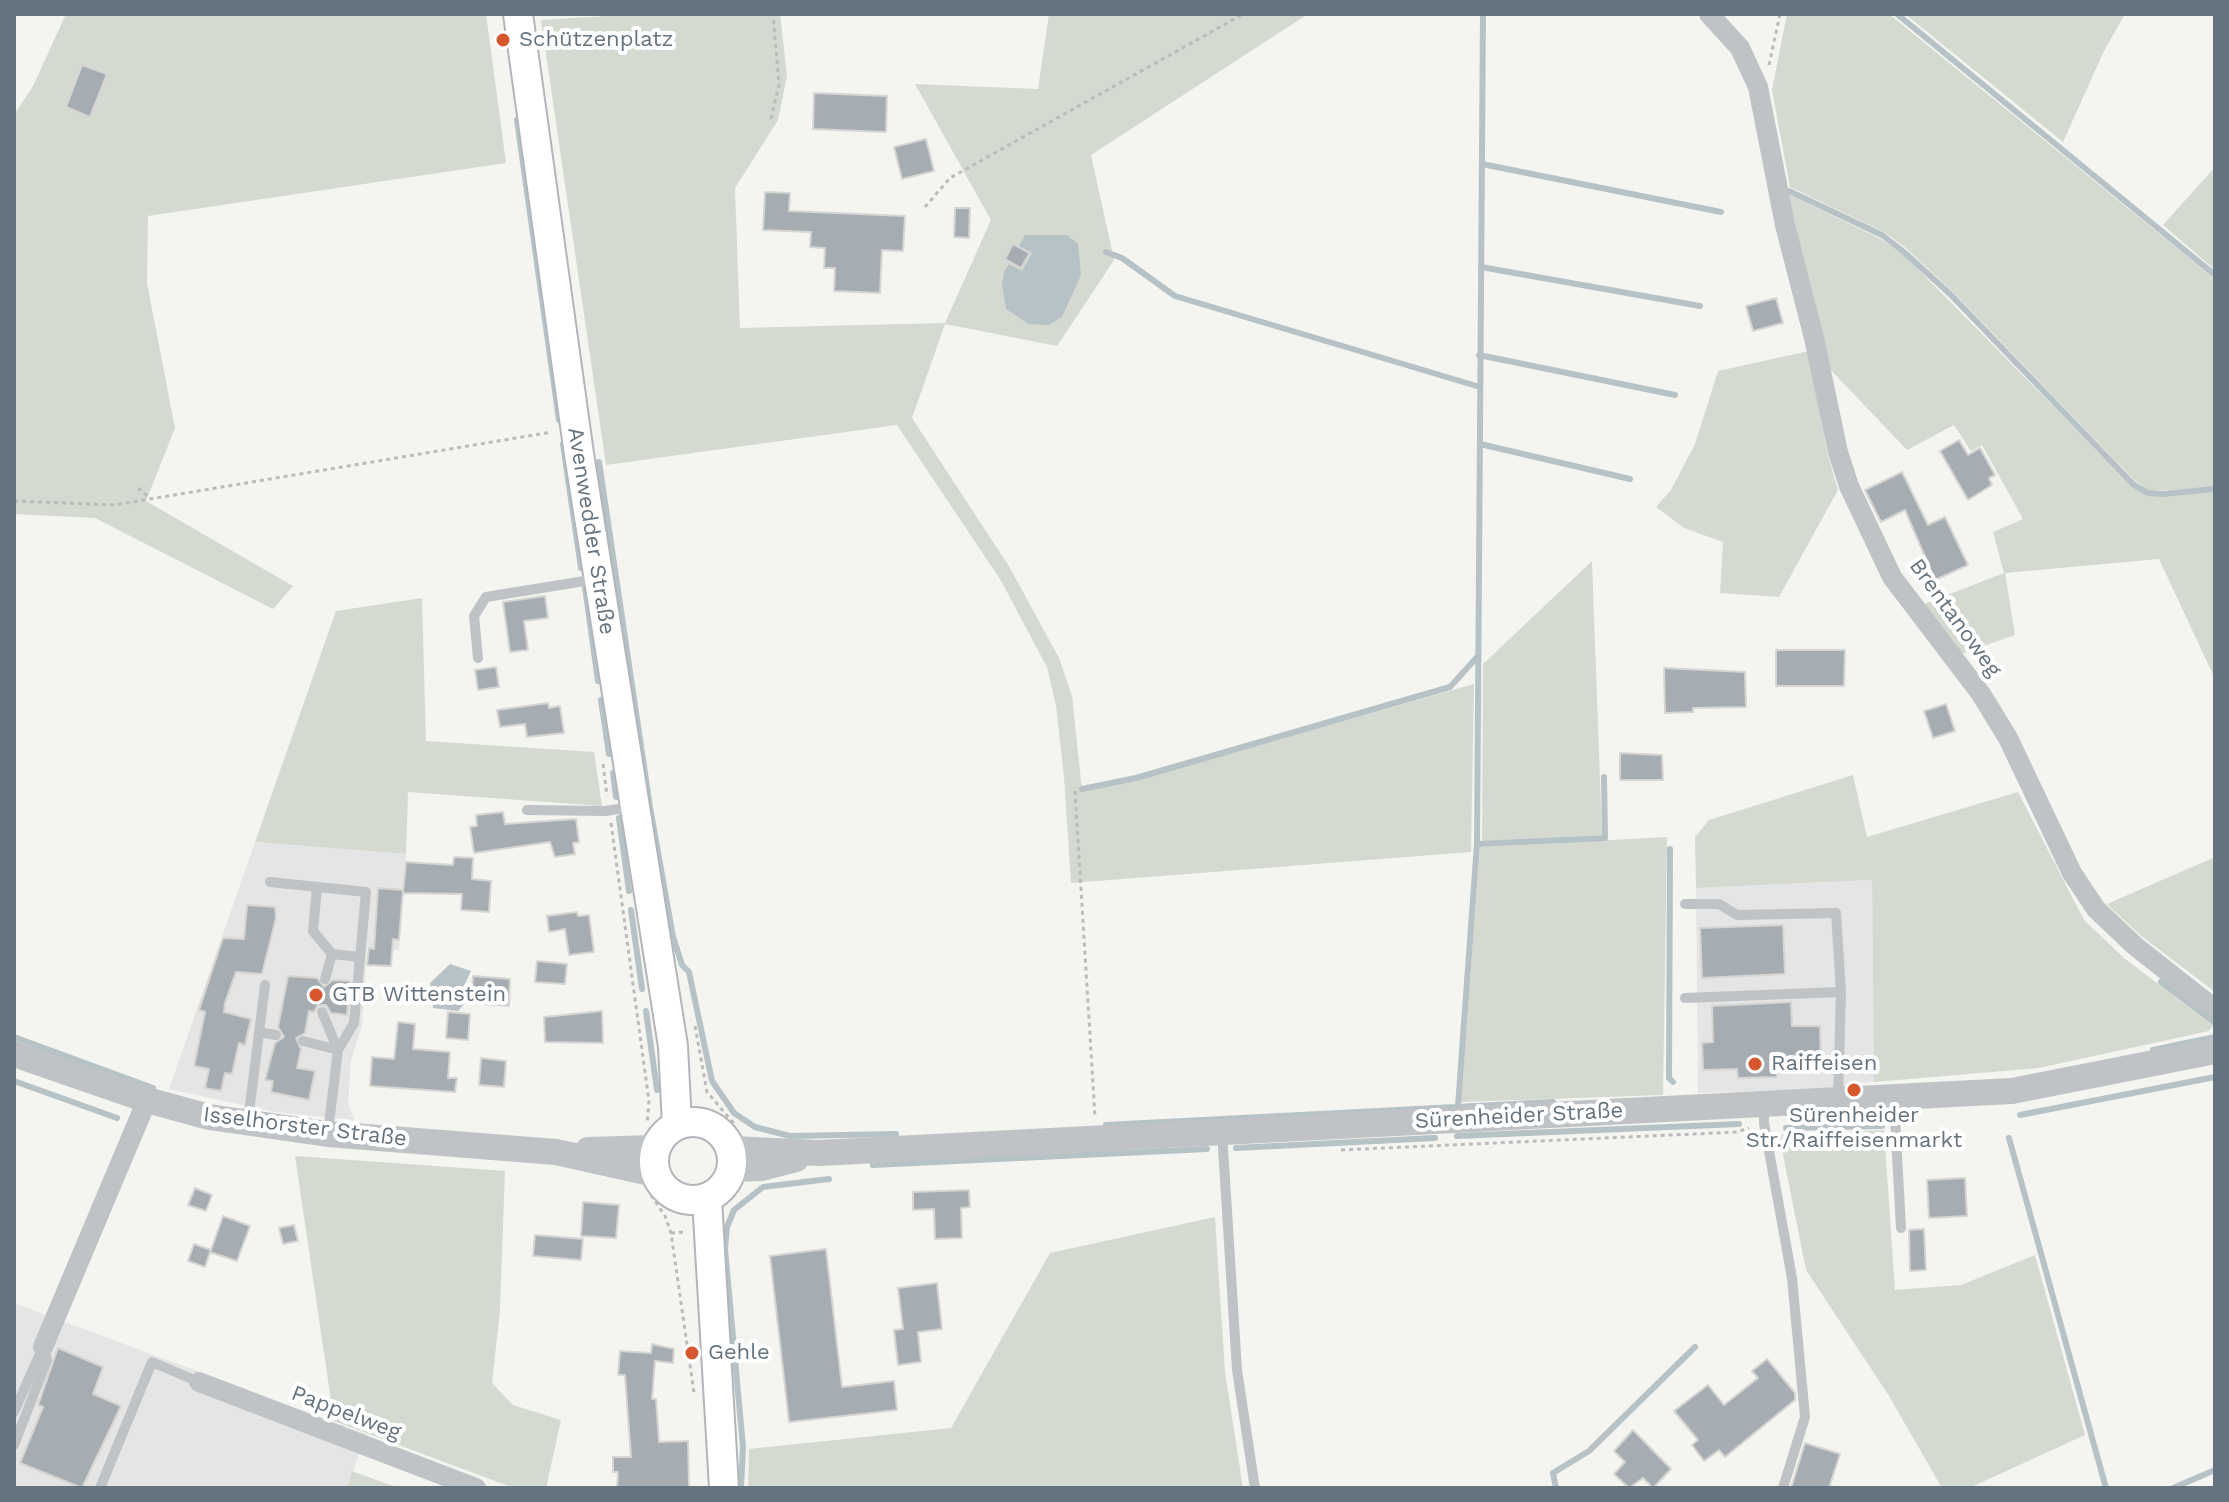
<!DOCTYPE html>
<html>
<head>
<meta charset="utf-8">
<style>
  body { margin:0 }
  #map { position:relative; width:2229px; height:1502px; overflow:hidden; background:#f4f4f0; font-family:"Work Sans",sans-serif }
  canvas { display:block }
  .frame { position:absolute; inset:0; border:16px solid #65737f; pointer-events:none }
</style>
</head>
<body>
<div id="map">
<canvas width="2229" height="1502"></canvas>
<div class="frame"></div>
</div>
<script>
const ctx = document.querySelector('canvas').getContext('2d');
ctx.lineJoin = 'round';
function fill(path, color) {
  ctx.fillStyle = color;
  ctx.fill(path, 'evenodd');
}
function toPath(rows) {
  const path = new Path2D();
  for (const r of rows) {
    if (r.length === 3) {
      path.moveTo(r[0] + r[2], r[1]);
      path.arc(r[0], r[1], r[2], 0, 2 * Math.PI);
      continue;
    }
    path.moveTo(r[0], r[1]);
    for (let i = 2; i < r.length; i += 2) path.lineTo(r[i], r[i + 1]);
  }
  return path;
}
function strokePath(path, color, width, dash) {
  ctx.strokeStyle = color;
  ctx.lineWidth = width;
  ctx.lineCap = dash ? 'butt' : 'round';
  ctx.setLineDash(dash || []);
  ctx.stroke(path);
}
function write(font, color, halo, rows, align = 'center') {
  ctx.font = font + ' "Work Sans",sans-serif';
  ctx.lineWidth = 8;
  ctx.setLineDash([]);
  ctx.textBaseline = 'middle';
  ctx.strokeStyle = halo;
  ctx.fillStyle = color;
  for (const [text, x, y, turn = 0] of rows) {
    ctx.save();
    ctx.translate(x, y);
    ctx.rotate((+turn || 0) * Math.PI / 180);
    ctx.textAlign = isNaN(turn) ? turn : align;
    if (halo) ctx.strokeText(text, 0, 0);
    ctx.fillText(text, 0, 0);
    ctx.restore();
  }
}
fill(toPath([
  [255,842,406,854,399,950,367,948,362,1025,351,1061,348,1104,355,1120,275,1112,169,1089],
  [1872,880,1874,1082,1848,1083,1848,1088,1698,1093,1696,888],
  [14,1303,366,1434,347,1488,14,1488]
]), '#e4e5e4');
fill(toPath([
  [66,14,486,14,506,163,148,216,147,283,175,428,146,501,293,586,273,609,95,518,14,514,14,115,33,86],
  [639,14,780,14,787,76,778,120,735,188,740,328,945,323,991,220,915,84,1038,89,1049,14,1308,14,1091,155,1114,260,1057,346,945,324,912,418,1010,568,1059,658,1072,696,1082,790,1136,780,1474,684,1471,852,1071,883,1064,777,1056,706,1047,667,1000,579,897,425,606,465,541,20],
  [1787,14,1889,14,2215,279,2215,487,2149,491,2136,482,1952,291,1906,248,1884,232,1790,187,1772,90],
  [1905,14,2125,14,2103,53,2063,142],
  [2215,167,2215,270,2163,225],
  [1788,194,1881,239,1903,254,2134,488,2147,495,2162,496,2215,492,2215,679,2159,559,2005,573,2015,635,1961,654,1922,605,2004,573,1993,532,2023,519,1982,445,1971,451,1954,425,1907,450,1827,366],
  [1809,351,1827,452,1838,490,1779,597,1720,593,1723,542,1684,528,1656,507,1671,490,1695,444,1718,371],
  [1592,561,1602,835,1482,841,1483,664],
  [422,598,426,741,594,752,602,806,408,792,406,854,255,842,336,611],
  [1853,775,1867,837,2018,792,2084,920,2124,958,2213,1026,2209,1031,2039,1068,1874,1082,1872,880,1696,888,1695,837,1709,820],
  [1667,837,1663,1095,1461,1102,1480,847],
  [2215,857,2215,992,2140,935,2107,904],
  [1884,1130,1895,1290,1961,1285,2035,1255,2085,1435,1969,1488,1942,1488,1889,1396,1806,1270,1779,1135],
  [295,1156,505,1171,500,1310,492,1383,513,1405,561,1420,546,1488,514,1488,334,1421],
  [1215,1217,1225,1372,1243,1488,748,1488,749,1449,951,1428,1050,1253],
  [352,1471,398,1488,347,1488]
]), '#d5dad1');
fill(toPath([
  [1025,235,1067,235,1078,244,1081,275,1062,317,1049,325,1029,324,1006,309,1002,285,1004,272,1009,264,1022,271,1032,253,1019,246],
  [450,964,471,971,461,992,464,1004,458,1011,433,1008,430,983]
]), '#b7c2c6');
strokePath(toPath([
  [1897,14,2215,275],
  [517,120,559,420],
  [1482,164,1721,212],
  [1789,191,1882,235,1904,252,1950,294,2134,485,2148,493,2162,494,2215,489],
  [1106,252,1122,258,1175,296,1480,387],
  [1481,267,1700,306],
  [1479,355,1675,395],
  [563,444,581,568],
  [1480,444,1630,479],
  [599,462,650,807,673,937,682,965,689,972,712,1081,734,1113,755,1127,790,1136,896,1134],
  [585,587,598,681],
  [601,700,609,754],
  [613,773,616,797],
  [1082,789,1136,778,1450,687,1478,656],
  [619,818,629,891],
  [1477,844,1605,838,1604,777],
  [1670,849,1669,1078,1673,1082],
  [631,910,642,989],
  [2161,982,2215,1023],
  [646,1011,657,1090],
  [14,1037,153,1088],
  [2153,1050,2215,1037],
  [14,1081,117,1118],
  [1458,1106,1477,844,1483,14],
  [2020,1115,2215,1077],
  [1106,1125,1553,1102],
  [1786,1128,1882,1126],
  [1457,1136,1739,1124],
  [2009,1138,2106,1488],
  [1236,1148,1435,1138],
  [873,1165,1207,1149],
  [741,1488,743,1447,725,1249,727,1227,734,1210,763,1187,829,1179],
  [1556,1488,1553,1473,1589,1451,1695,1347],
  [2173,1488,2215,1470]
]), '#b7c2c6', 6);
const building = toPath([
  [82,65,107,74,90,117,66,107,82,65],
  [814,93,887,96,886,132,813,129,814,93],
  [926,139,934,171,902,179,894,147,926,139],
  [765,192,790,193,789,211,905,216,903,251,882,250,880,293,834,291,835,268,824,268,825,248,810,247,811,232,763,230,765,192],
  [955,208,970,208,969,238,954,237,955,208],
  [1013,244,1030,253,1021,268,1005,259,1013,244],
  [1776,298,1783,323,1753,331,1746,306,1776,298],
  [1959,440,1968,455,1980,448,1995,475,1989,478,1992,485,1968,500,1940,451,1959,440],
  [1902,472,1928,525,1945,517,1968,565,1935,580,1905,510,1881,522,1865,490,1902,472],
  [545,596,548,618,524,621,528,650,510,652,503,602,545,596],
  [1776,650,1845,650,1844,686,1776,686,1776,650],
  [496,667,499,687,478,690,475,670,496,667],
  [1664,668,1745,672,1746,707,1693,708,1693,712,1665,713,1664,668],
  [548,703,549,708,560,706,564,733,527,737,525,724,500,727,497,710,548,703],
  [1946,704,1955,731,1933,738,1924,711,1946,704],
  [1620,753,1662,755,1663,780,1620,780,1620,753],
  [503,812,505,824,576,819,579,842,573,843,575,854,555,857,550,842,474,853,470,827,477,826,476,815,503,812],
  [454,857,473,858,472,879,491,881,489,912,461,910,462,894,403,893,406,862,453,865,454,857],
  [378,888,403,890,399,940,393,939,391,966,367,965,369,948,374,949,378,888],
  [247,905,275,907,276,918,262,974,236,972,225,1003,224,1012,251,1019,245,1045,239,1043,232,1074,225,1073,221,1091,205,1088,209,1069,194,1066,205,1012,199,1010,223,938,244,939,247,905],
  [577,912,578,916,589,915,594,952,569,955,565,929,549,932,547,916,577,912],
  [1783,925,1785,974,1702,978,1700,928,1783,925],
  [537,961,567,964,565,984,535,982,537,961],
  [288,976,317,978,324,987,333,980,350,981,347,1015,331,1013,326,1005,318,1005,314,1012,309,1011,305,1033,296,1038,301,1049,297,1068,315,1071,309,1100,271,1092,273,1081,265,1080,275,1043,284,1037,278,1027,288,976],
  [473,976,510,979,509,1006,471,1003,473,976],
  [1791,1002,1792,1026,1820,1026,1821,1066,1776,1068,1777,1077,1738,1078,1737,1069,1703,1070,1702,1043,1713,1042,1712,1006,1791,1002],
  [602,1011,603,1043,545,1042,544,1017,602,1011],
  [448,1012,470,1014,468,1040,446,1038,448,1012],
  [398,1022,415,1024,413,1049,450,1052,448,1078,457,1078,455,1092,370,1086,372,1057,394,1059,398,1022],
  [481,1058,506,1061,504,1087,479,1085,481,1058],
  [1965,1178,1967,1216,1929,1218,1927,1180,1965,1178],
  [195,1188,212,1195,206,1211,188,1205,195,1188],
  [969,1190,970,1207,961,1208,962,1238,935,1239,934,1209,913,1210,913,1192,969,1190],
  [583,1202,619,1205,616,1238,581,1236,583,1202],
  [223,1216,250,1226,237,1261,210,1252,205,1267,188,1261,194,1244,211,1250,223,1216],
  [294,1225,298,1241,283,1244,279,1228,294,1225],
  [1924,1229,1926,1270,1910,1271,1909,1230,1924,1229],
  [535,1235,583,1239,581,1260,533,1256,535,1235],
  [826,1249,842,1387,894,1381,897,1410,789,1422,770,1256,826,1249],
  [937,1283,942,1329,918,1332,921,1362,898,1365,894,1330,903,1329,898,1288,937,1283],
  [652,1344,674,1349,673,1363,655,1361,652,1399,656,1399,659,1442,688,1441,689,1488,617,1488,618,1472,613,1472,613,1457,631,1457,625,1375,618,1375,620,1351,651,1353,652,1344],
  [58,1348,103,1367,93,1394,121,1406,82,1488,20,1463,43,1407,38,1405,58,1348],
  [1767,1359,1795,1393,1795,1400,1725,1457,1719,1450,1704,1461,1692,1445,1698,1440,1674,1411,1708,1385,1724,1405,1758,1378,1752,1371,1767,1359],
  [1633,1430,1671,1469,1653,1488,1643,1478,1629,1488,1614,1474,1625,1462,1614,1451,1633,1430],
  [1805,1443,1840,1454,1829,1488,1791,1488,1805,1443]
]);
fill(building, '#a6adb2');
strokePath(building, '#d5d5d3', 2);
const secondary = toPath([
  [518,14,579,454,673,1046,677,1125],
  [693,1161,39],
  [707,1199,724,1488]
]);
strokePath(secondary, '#b2b6ba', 32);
strokePath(toPath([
  [1769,65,1780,14],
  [771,119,779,85,773,14],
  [925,207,950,178,1243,14],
  [138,488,151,499],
  [14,501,114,505,552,432],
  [603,764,607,796],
  [1075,791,1095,1117],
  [611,823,649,1101,647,1124],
  [695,1026,707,1092,736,1126],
  [1341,1150,1737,1132,1749,1128],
  [651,1195,665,1216,671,1233,694,1393],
  [671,1233,684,1232]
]), '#b9bbbd', 3, [4, 4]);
strokePath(toPath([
  [478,658,474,616,486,597,597,579],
  [527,810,605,811,632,807],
  [270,882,366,892,354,1023,338,1050,328,1132],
  [317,887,313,931,332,954,325,979],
  [1685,904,1719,904,1737,915,1836,913,1841,992],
  [332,954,360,957],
  [1685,998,1841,992,1838,1099],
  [322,1012,338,1050],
  [259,1032,276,1035],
  [303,1041,338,1050],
  [1894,1100,1901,1228],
  [1764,1105,1764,1123,1792,1278,1805,1417,1783,1488],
  [248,1121,265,985],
  [1222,1132,1237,1370,1255,1488],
  [14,1412,43,1347],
  [14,1445,47,1360,43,1347],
  [100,1488,152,1362,199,1382]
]), '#bfc3c6', 10);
strokePath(toPath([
  [1709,14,1740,48,1758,87,1785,225,1814,338,1838,452,1849,486,1892,577,1981,694,2008,738,2072,873,2096,909,2135,946,2215,1009],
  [43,1347,147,1100],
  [199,1382,476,1488]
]), '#bfc3c6', 20);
strokePath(toPath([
  [14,1054,147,1100,209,1117,328,1134,556,1152,655,1174],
  [731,1149,819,1153,2012,1091,2215,1051],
  [588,1150,655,1148],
  [732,1169,762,1168,796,1159]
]), '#bfc3c6', 26);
strokePath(secondary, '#fff', 28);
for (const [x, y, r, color] of [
  [503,40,8,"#d6562d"],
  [316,995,8,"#d6562d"],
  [1755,1064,8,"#d6562d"],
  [1854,1090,8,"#d6562d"],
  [692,1353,8,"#d6562d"]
]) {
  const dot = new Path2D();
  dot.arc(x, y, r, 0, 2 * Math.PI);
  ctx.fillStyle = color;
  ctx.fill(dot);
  strokePath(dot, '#fff', 3);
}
write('22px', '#65737f', '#fff', [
  ["Schützenplatz",519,40],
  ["GTB Wittenstein",332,995],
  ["Raiffeisen",1771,1064],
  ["Sürenheider",1854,1116,"center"],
  ["Str./Raiffeisenmarkt",1854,1141,"center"],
  ["Gehle",708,1353]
], 'left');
write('22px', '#65737f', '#fff', [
  ["Avenwedder Straße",591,531,81],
  ["Brentanoweg",1955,618,54],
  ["Sürenheider Straße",1519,1116,-3],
  ["Isselhorster Straße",305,1127,7],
  ["Pappelweg",346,1413,21]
]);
</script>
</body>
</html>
